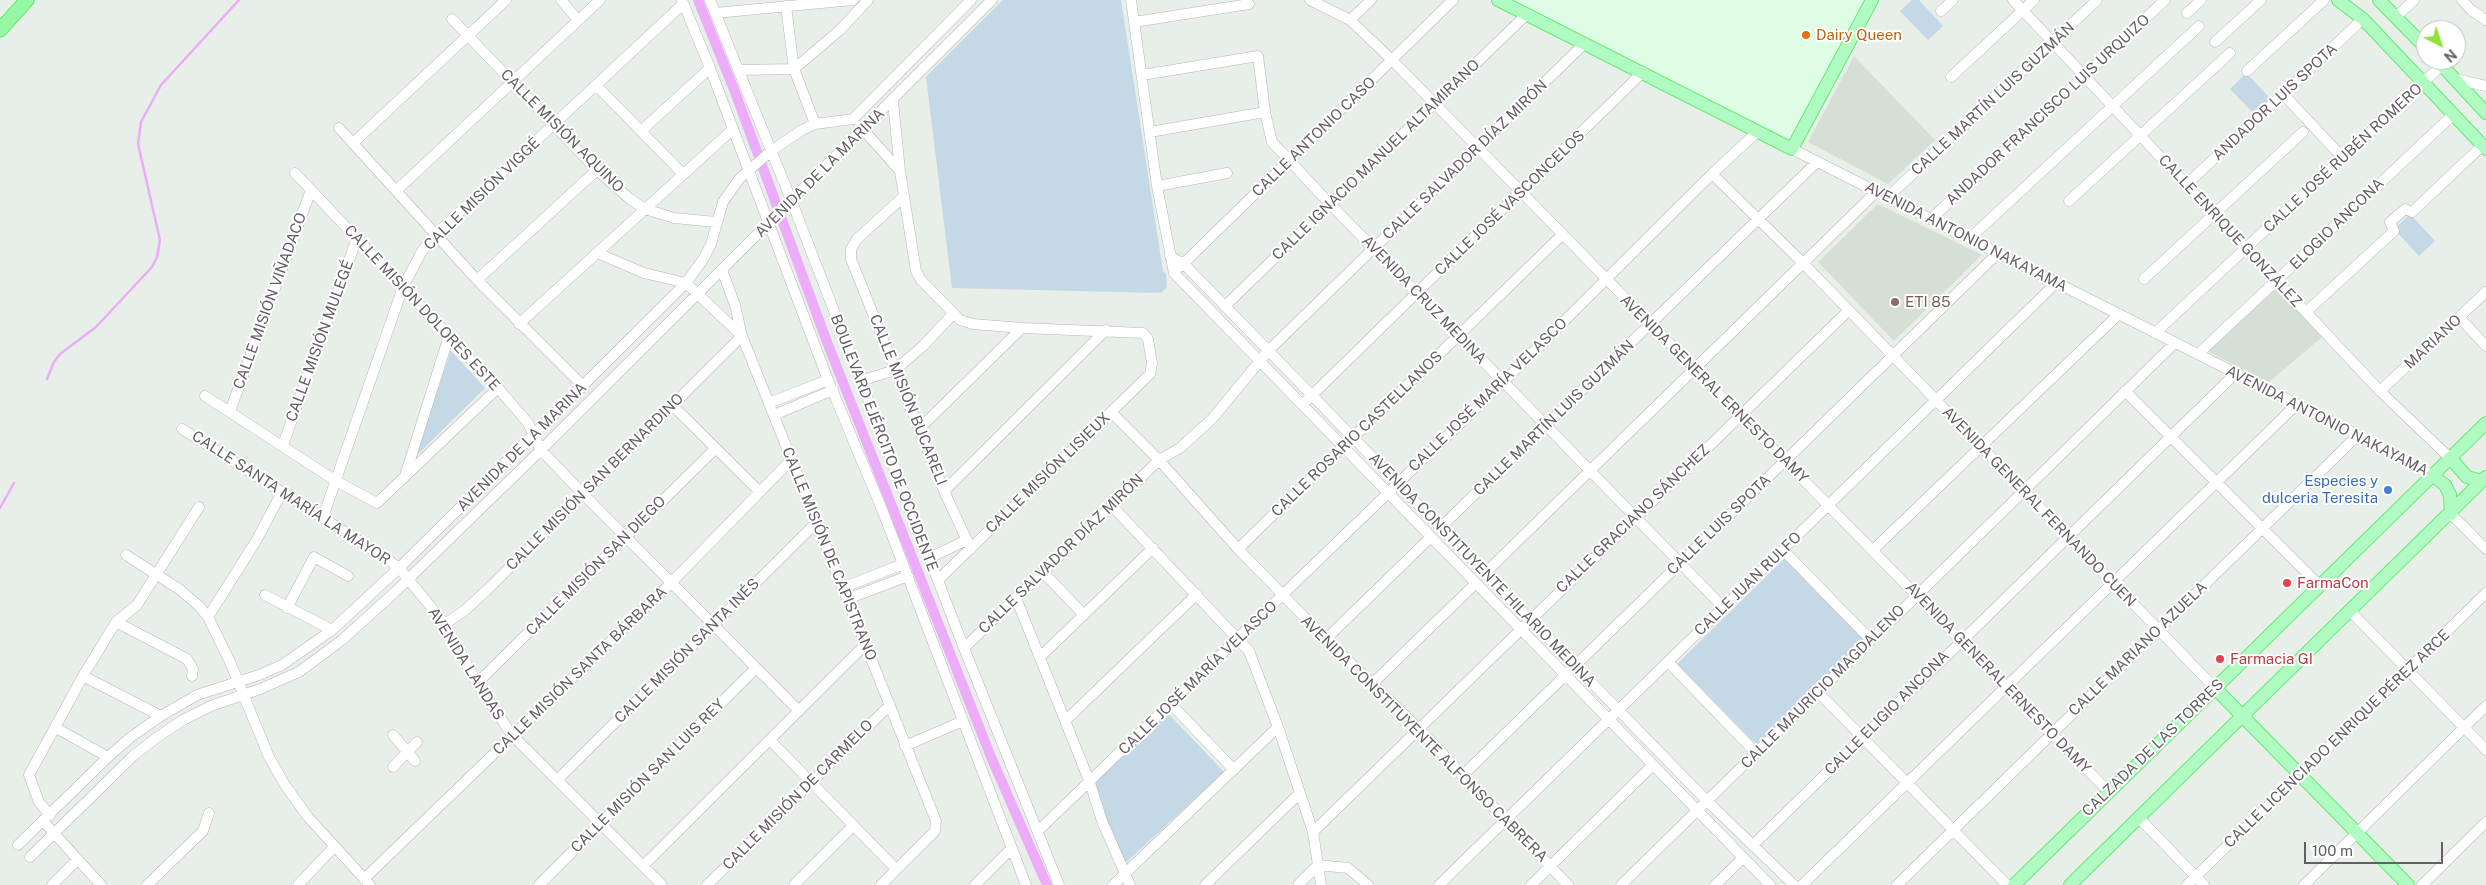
<!DOCTYPE html>
<html>
<head>
<meta charset="utf-8">
<style>
  body { margin:0 }
  #map { position:relative; width:2486px; height:885px; overflow:hidden; background:#e7efe8; font-family:"Public Sans",sans-serif }
  canvas { display:block }
  .north { position:absolute; left:2416px; top:20px; width:50px; height:50px; box-sizing:border-box; background:#fff; border:1px solid #c2bfc2; border-radius:50%; rotate:139deg; font-size:14px; font-weight:700; line-height:20px; text-align:center; color:#665e66 }
  .north::after { content:''; display:block; margin:auto; width:18px; height:22px; background:#92e03c; clip-path:polygon(50% 0,100% 100%,50% 72%,0 100%) }
  .scale { position:absolute; left:2304px; top:842px; width:139px; height:22px; box-sizing:border-box; border:2px solid #665e66; border-top:0; padding-left:6px; font-size:15px; line-height:18px; white-space:nowrap; color:#665e66; -webkit-text-stroke:4px #fff; paint-order:stroke }
</style>
</head>
<body>
<div id="map">
<canvas width="2486" height="885"></canvas>
<div class="north">N</div>
<div class="scale">100 m</div>
</div>
<script>
const ctx = document.querySelector('canvas').getContext('2d');
ctx.lineJoin = 'round';
function fill(path, color) {
  ctx.fillStyle = color;
  ctx.fill(path, 'evenodd');
}
function toPath(rows) {
  const path = new Path2D();
  for (const r of rows) {
    path.moveTo(r[0], r[1]);
    for (let i = 2; i < r.length; i += 2) path.lineTo(r[i], r[i + 1]);
  }
  return path;
}
function strokePath(path, color, width, dash) {
  ctx.strokeStyle = color;
  ctx.lineWidth = width;
  ctx.lineCap = dash ? 'butt' : 'round';
  ctx.setLineDash(dash || []);
  ctx.stroke(path);
}
function write(font, color, halo, rows, align = 'center') {
  ctx.font = font + ' "Public Sans",sans-serif';
  ctx.lineWidth = 4;
  ctx.setLineDash([]);
  ctx.textBaseline = 'middle';
  ctx.strokeStyle = halo;
  ctx.fillStyle = color;
  for (const [text, x, y, turn = 0] of rows) {
    ctx.save();
    ctx.translate(x, y);
    ctx.rotate((+turn || 0) * Math.PI / 180);
    ctx.textAlign = isNaN(turn) ? turn : align;
    if (halo) ctx.strokeText(text, 0, 0);
    ctx.fillText(text, 0, 0);
    ctx.restore();
  }
}
fill(toPath([
  [1496,0,1873,0,1792,149]
]), '#dffce4');
fill(toPath([
  [1854,56,1935,140,1888,184,1808,142],
  [1878,204,1982,255,1894,341,1818,262],
  [2277,288,2322,337,2268,383,2208,351]
]), '#d5dfd6');
fill(toPath([
  [1003,0,1121,0,1163,271,1166,274,1167,287,1161,293,952,288,926,77],
  [1912,0,1919,0,1943,26,1928,40,1900,11],
  [2246,73,2272,100,2256,116,2230,89],
  [2410,214,2435,241,2419,256,2394,229],
  [451,351,485,388,414,458],
  [1785,558,1866,641,1758,746,1677,664],
  [1167,712,1224,772,1121,867,1093,785]
]), '#c5d8e5');
strokePath(toPath([
  [47,379,54,362,60,354,96,327,152,267,157,257,160,240,138,144,141,122,161,85,239,0],
  [0,508,14,483]
]), '#edacfa', 2.5);
strokePath(toPath([
  [698,0,735,92,827,342,935,615,991,757,1047,885]
]), '#edacfa', 10);
const minor = toPath([
  [561,0,578,20],
  [682,0,710,68,828,380,883,512,1026,885],
  [710,0,792,202,964,648,1059,885],
  [1131,0,1157,186,1174,273,1770,885],
  [1310,0,1350,20,1392,60,2108,791],
  [2013,0,2380,391,2451,459],
  [2462,0,2471,10,2486,20],
  [786,6,794,69,815,124],
  [1941,11,1953,0],
  [715,13,853,0],
  [2187,13,2201,0],
  [2396,17,2414,0],
  [452,19,597,170,630,199,645,209,674,218,716,222],
  [1350,20,1371,0],
  [1134,22,1249,4],
  [2215,42,2261,0],
  [738,70,794,69,840,30,868,0],
  [2247,71,2324,0],
  [1142,75,1258,56,1265,112,1272,142,1330,204,1724,608],
  [1951,77,2034,0],
  [2455,79,2486,86],
  [596,85,683,174],
  [2283,94,2343,158],
  [893,101,900,171],
  [860,126,900,171,916,271,921,280,960,320,973,324,1022,328,1143,333,1148,339,1152,363,1150,374,938,580],
  [339,128,477,280,584,387],
  [641,131,710,68],
  [1150,132,1265,112],
  [1757,132,1712,174,1803,263,2215,688],
  [353,143,506,0],
  [1792,149,2358,435,2433,476],
  [295,173,498,388,528,423,541,450,583,494,799,711],
  [2186,185,2363,19],
  [1157,186,1227,173],
  [397,190,600,0],
  [904,196,857,239,851,249,851,259,944,491,971,549],
  [1888,197,2097,0],
  [2069,201,2230,53],
  [1931,219,2165,0],
  [1969,239,2199,26],
  [1170,256,1184,264,1707,801,1794,885],
  [1180,267,1453,0],
  [722,270,735,305,742,336,936,821,935,831,881,885],
  [2144,279,2303,132],
  [477,280,597,170],
  [1225,306,1527,14],
  [2306,312,2394,231,2390,222,2405,209,2412,212,2483,145],
  [2459,317,2486,346],
  [519,324,732,130],
  [2155,333,2442,65],
  [2198,354,2454,114],
  [860,381,895,370,923,346,953,314],
  [2125,391,2319,585],
  [2380,391,2486,292],
  [205,396,336,481,377,503,498,388],
  [1307,400,1643,72],
  [769,403,828,380],
  [673,406,759,491],
  [230,411,311,190],
  [1111,412,1159,460,1238,549,1326,639,1418,728,1568,885],
  [774,415,833,390],
  [182,429,383,556,399,568,445,624,477,683,512,735,662,885],
  [919,429,1022,328],
  [283,445,357,238],
  [405,476,449,336],
  [944,491,1106,330],
  [1112,506,1249,651,1278,727,1313,832,1321,885],
  [2451,514,2486,549],
  [323,517,403,287,422,251,437,233,683,4],
  [1441,527,1817,162],
  [1238,549,1563,234],
  [1874,549,2119,314],
  [1783,550,1871,640],
  [126,555,179,589,199,606,208,617,230,662,269,757,285,785,308,817,370,885],
  [929,558,967,540],
  [1043,572,1084,615],
  [1485,573,1876,192],
  [842,588,903,564],
  [265,595,332,630],
  [1016,598,1090,783,1102,821,1130,885],
  [847,599,908,576],
  [287,608,314,557,348,576],
  [2351,612,2486,750],
  [208,617,256,541,282,492],
  [116,622,187,659,193,669,192,676],
  [445,624,464,611,487,590,742,336,686,283,644,273,597,253],
  [1326,639,1431,537],
  [964,648,1159,460,1180,448,1212,419,1269,350,1585,43],
  [1040,657,1153,548],
  [1668,662,1756,753],
  [83,676,161,716],
  [477,683,715,449],
  [1373,683,1476,583],
  [1818,692,2007,885],
  [1171,704,1234,770],
  [1065,721,1197,594],
  [56,728,108,757],
  [393,735,415,761],
  [770,740,896,869],
  [905,746,963,721],
  [393,767,417,742],
  [1462,776,1998,253],
  [557,780,817,522],
  [50,815,39,802,29,775,83,676,116,622,137,605,199,507],
  [2139,818,2204,885],
  [44,822,101,885],
  [1039,830,1503,382,1712,174],
  [1313,832,1849,310],
  [1754,844,2236,373],
  [18,845,108,757,131,737,161,716,197,695,259,675,282,665,332,630,399,568,686,283,704,258,711,244,723,202,739,179,771,151,802,130,815,124,853,119,971,0],
  [30,857,133,756,156,738,183,720,211,706,260,689,299,672,342,640,395,592,541,450,992,0],
  [643,866,865,645],
  [364,879,670,584,792,459],
  [52,885,78,859],
  [147,885,203,831,209,813],
  [298,885,334,847],
  [539,885,756,668],
  [707,885,890,705],
  [794,885,853,826],
  [975,885,1012,848],
  [1113,885,1278,727],
  [1205,885,1300,793],
  [1298,885,1318,865,1348,868,1368,885],
  [1439,885,2056,283],
  [1531,885,1653,765],
  [1621,885,2175,343],
  [1715,885,1743,858],
  [1802,885,2297,404],
  [1897,885,2358,435],
  [2187,885,2486,593],
  [2304,885,2486,706],
  [2422,885,2486,822]
]);
const major = toPath([
  [1498,0,1792,149,1872,0],
  [2338,0,2363,19,2486,149],
  [2379,0,2426,48],
  [2437,60,2486,113],
  [2451,459,2467,477,2482,481],
  [2433,476,2445,485,2450,495,2451,514],
  [2215,688,2408,885],
  [2014,885,2486,423],
  [2070,885,2486,477]
]);
const highway = toPath([
  [0,30,27,0]
]);
strokePath(minor, '#bab4ba', 11);
strokePath(major, '#65ea74', 14);
strokePath(highway, '#0de91f', 15);
strokePath(minor, '#fff', 10);
strokePath(major, '#b0fbc2', 12);
strokePath(highway, '#96f7a4', 14);
for (const [x, y, r, color] of [
  [1806,35,5,"#e8710a"],
  [1895,302,5,"#8d6e63"],
  [2388,490,5,"#3f7fe0"],
  [2287,583,5,"#e0444e"],
  [2220,659,5,"#e0444e"]
]) {
  const dot = new Path2D();
  dot.arc(x, y, r, 0, 2 * Math.PI);
  ctx.fillStyle = color;
  ctx.fill(dot);
  strokePath(dot, '#fff', 2);
}
write('15px', '#c56008', '#fff', [
  ["Dairy Queen",1816,35]
], 'left');
write('15px', '#665e66', '#fff', [
  ["CALLE MARTÍN LUIS GUZMÁN",1993,99,-43],
  ["ANDADOR LUIS SPOTA",2275,102,-43],
  ["ANDADOR FRANCISCO LUIS URQUIZO",2048,110,-43],
  ["CALLE MISIÓN AQUINO",562,131,45],
  ["CALLE ANTONIO CASO",1314,137,-44],
  ["CALLE JOSÉ RUBÉN ROMERO",2343,158,-43],
  ["CALLE IGNACIO MANUEL ALTAMIRANO",1376,160,-44],
  ["CALLE SALVADOR DÍAZ MIRÓN",1465,160,-44],
  ["AVENIDA DE LA MARINA",820,173,-45],
  ["CALLE MISIÓN VIGGÉ",482,194,-44],
  ["CALLE JOSÉ VASCONCELOS",1510,203,-44],
  ["ELOGIO ANCONA",2337,224,-44],
  ["CALLE ENRIQUE GONZÁLEZ",2230,231,47],
  ["AVENIDA ANTONIO NAKAYAMA",1966,237,27],
  ["AVENIDA CRUZ MEDINA",1424,300,46],
  ["CALLE MISIÓN VIÑADACO",270,301,-70],
  ["CALLE MISIÓN DOLORES ESTE",422,308,47],
  ["CALLE MISIÓN MULEGÉ",320,341,-70],
  ["MARIANO",2433,342,-43],
  ["AVENIDA GENERAL ERNESTO DAMY",1714,389,45],
  ["CALLE JOSÉ MARÍA VELASCO",1488,395,-44],
  ["CALLE MISIÓN BUCARELI",908,400,68],
  ["CALLE MARTÍN LUIS GUZMÁN",1554,418,-44],
  ["AVENIDA ANTONIO NAKAYAMA",2327,421,27],
  ["CALLE ROSARIO CASTELLANOS",1357,434,-44],
  ["BOULEVARD EJÉRCITO DE OCCIDENTE",884,443,69],
  ["AVENIDA DE LA MARINA",522,447,-45],
  ["CALLE MISIÓN LISIEUX",1048,473,-44],
  ["CALLE MISIÓN SAN BERNARDINO",595,482,-45],
  ["CALLE SANTA MARÍA LA MAYOR",291,498,33],
  ["AVENIDA GENERAL FERNANDO CUEN",2039,507,46],
  ["CALLE GRACIANO SÁNCHEZ",1633,519,-44],
  ["CALLE LUIS SPOTA",1719,525,-44],
  ["CALLE MISIÓN DE CAPISTRANO",829,554,68],
  ["CALLE SALVADOR DÍAZ MIRÓN",1061,554,-44],
  ["CALLE MISIÓN SAN DIEGO",596,566,-45],
  ["AVENIDA CONSTITUYENTE HILARIO MEDINA",1482,570,46],
  ["CALLE JUAN RULFO",1748,584,-44],
  ["CALLE MARIANO AZUELA",2138,649,-44],
  ["CALLE MISIÓN SANTA INÉS",687,651,-45],
  ["AVENIDA LANDAS",466,664,58],
  ["CALLE MISIÓN SANTA BÁRBARA",580,671,-44],
  ["CALLE JOSÉ MARÍA VELASCO",1198,678,-44],
  ["AVENIDA GENERAL ERNESTO DAMY",1998,678,46],
  ["CALLE MAURICIO MAGDALENO",1823,687,-45],
  ["CALLE ELIGIO ANCONA",1887,713,-45],
  ["AVENIDA CONSTITUYENTE ALFONSO CABRERA",1424,739,45],
  ["CALLE LICENCIADO ENRIQUE PÉREZ ARCE",2337,739,-44],
  ["CALZADA DE LAS TORRES",2153,748,-44],
  ["CALLE MISIÓN SAN LUIS REY",648,776,-45],
  ["CALLE MISIÓN DE CARMELO",798,795,-45]
]);
write('15px', '#785e54', '#fff', [
  ["ETI 85",1905,302]
], 'left');
write('15px', '#366cbe', '#fff', [
  ["Especies y",2378,481],
  ["dulceria Teresita",2378,498]
], 'right');
write('15px', '#be3a42', '#fff', [
  ["FarmaCon",2297,583],
  ["Farmacia GI",2230,659]
], 'left');
</script>
</body>
</html>
